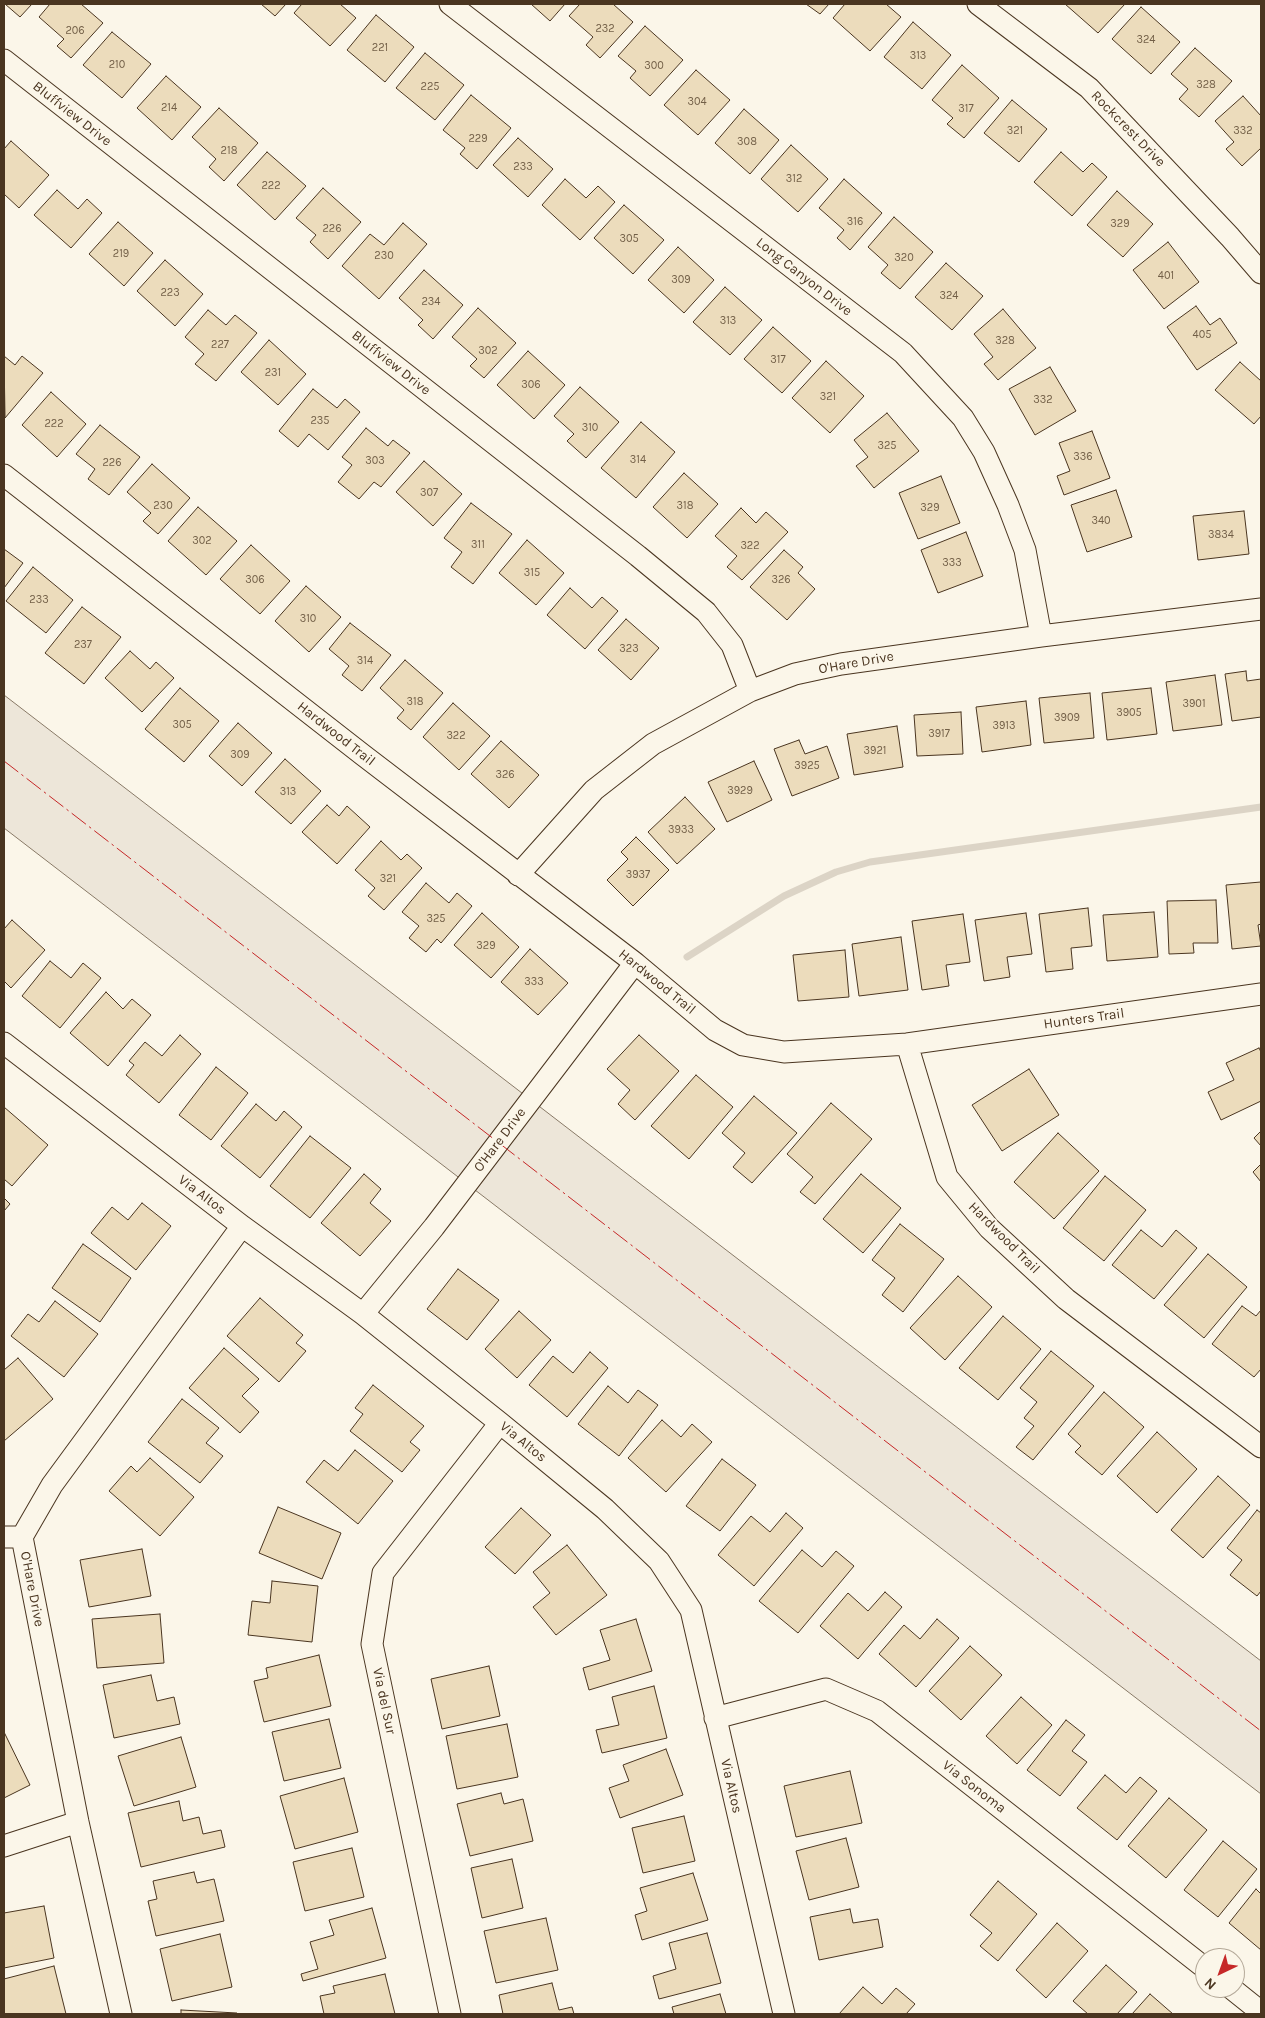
<!DOCTYPE html>
<html>
<head>
<meta charset="utf-8">
<style>
  body { margin:0 }
  #map { position:relative; width:1265px; height:2018px; overflow:hidden; background:#fbf6e9; font-family:Karla,sans-serif }
  canvas { display:block }
  .frame { position:absolute; inset:0; border:5px solid #4a3520; pointer-events:none }
  .north { position:absolute; left:1195px; top:1948px; width:50px; height:50px; box-sizing:border-box; background:#fbf6e9; border:1px solid #b4a999; border-radius:50%; rotate:222deg; font-size:14px; font-weight:700; line-height:20px; text-align:center; color:#4a3520 }
  .north::after { content:''; display:block; margin:auto; width:18px; height:22px; background:#c62828; clip-path:polygon(50% 0,100% 100%,50% 72%,0 100%) }
</style>
</head>
<body>
<div id="map">
<canvas width="1265" height="2018"></canvas>
<div class="frame"></div>
<div class="north">N</div>
</div>
<script>
const ctx = document.querySelector('canvas').getContext('2d');
ctx.lineJoin = 'round';
function fill(path, color) {
  ctx.fillStyle = color;
  ctx.fill(path, 'evenodd');
}
function toPath(rows) {
  const path = new Path2D();
  for (const r of rows) {
    path.moveTo(r[0], r[1]);
    for (let i = 2; i < r.length; i += 2) path.lineTo(r[i], r[i + 1]);
  }
  return path;
}
function strokePath(path, color, width, dash) {
  ctx.strokeStyle = color;
  ctx.lineWidth = width;
  ctx.lineCap = dash ? 'butt' : 'round';
  ctx.setLineDash(dash || []);
  ctx.stroke(path);
}
function write(font, color, halo, rows, align = 'center') {
  ctx.font = font + ' Karla,sans-serif';
  ctx.lineWidth = 4;
  ctx.setLineDash([]);
  ctx.textBaseline = 'middle';
  ctx.strokeStyle = halo;
  ctx.fillStyle = color;
  for (const [text, x, y, turn = 0] of rows) {
    ctx.save();
    ctx.translate(x, y);
    ctx.rotate((+turn || 0) * Math.PI / 180);
    ctx.textAlign = isNaN(turn) ? turn : align;
    if (halo) ctx.strokeText(text, 0, 0);
    ctx.fillText(text, 0, 0);
    ctx.restore();
  }
}
const green = toPath([
  [4,695,1261,1661,1261,1794,4,828,4,695]
]);
fill(green, '#ede6d9');
strokePath(green, '#887966', 1);
strokePath(toPath([
  [687,957,784,896,836,872,870,862,1261,807]
]), '#dcd4c6', 7);
const building = toPath([
  [5,4,32,4,20,17,5,4],
  [50,4,81,4,103,23,71,58,57,46,64,39,39,17,50,4],
  [261,4,286,4,275,16,261,4],
  [302,4,340,4,356,18,330,46,294,13,302,4],
  [531,4,565,4,550,21,531,4],
  [580,4,613,4,633,22,600,58,586,45,593,37,569,16,580,4],
  [806,4,829,4,820,14,806,4],
  [845,4,886,4,901,17,870,51,833,18,845,4],
  [1065,4,1125,4,1098,33,1065,4],
  [1141,7,1180,42,1151,74,1112,39,1141,7],
  [376,15,414,47,385,82,347,50,376,15],
  [913,22,951,55,922,89,884,57,913,22],
  [645,26,683,60,650,96,630,78,636,71,618,56,645,26],
  [112,32,151,64,122,98,83,65,112,32],
  [1195,48,1232,81,1199,117,1179,99,1188,89,1171,74,1195,48],
  [425,53,464,85,435,120,396,88,425,53],
  [962,65,999,98,964,138,947,124,953,118,932,100,962,65],
  [696,70,730,100,698,135,664,105,696,70],
  [166,76,201,107,172,140,137,108,166,76],
  [471,95,511,128,477,169,460,154,465,148,443,130,471,95],
  [1243,96,1261,116,1261,148,1242,166,1226,149,1234,142,1215,121,1243,96],
  [1012,100,1047,129,1019,162,984,133,1012,100],
  [219,108,258,143,224,181,209,167,216,159,192,137,219,108],
  [744,109,779,140,750,174,715,143,744,109],
  [518,138,553,169,528,197,493,165,518,138],
  [11,141,49,175,19,208,4,194,4,149,11,141],
  [791,145,828,179,798,212,761,179,791,145],
  [267,152,306,186,275,220,237,185,267,152],
  [1061,152,1083,172,1092,163,1107,177,1072,216,1034,182,1061,152],
  [565,179,586,198,598,186,615,202,580,240,542,205,565,179],
  [844,179,882,213,850,250,837,238,844,230,819,208,844,179],
  [323,188,361,222,328,259,310,242,316,235,296,218,323,188],
  [57,190,78,209,87,199,102,213,71,248,34,215,57,190],
  [1117,191,1153,224,1123,257,1087,225,1117,191],
  [624,205,664,240,633,274,594,238,624,205],
  [894,217,933,252,900,289,881,273,888,265,868,247,894,217],
  [118,222,153,253,124,286,89,254,118,222],
  [403,223,427,244,379,299,342,266,370,234,384,245,403,223],
  [1168,242,1199,282,1164,309,1133,270,1168,242],
  [678,247,714,280,684,313,648,280,678,247],
  [165,260,203,294,175,326,137,291,165,260],
  [946,263,983,296,952,330,915,297,946,263],
  [424,270,463,305,433,339,418,325,423,320,399,298,424,270],
  [725,287,762,320,730,355,693,322,725,287],
  [1196,306,1210,325,1220,318,1237,343,1197,370,1167,327,1196,306],
  [478,308,516,343,484,378,470,366,477,359,452,337,478,308],
  [1003,309,1036,348,998,380,984,364,993,357,974,334,1003,309],
  [208,310,226,325,235,315,257,333,216,381,195,364,204,354,185,337,208,310],
  [773,327,811,361,782,393,744,359,773,327],
  [269,340,306,374,278,405,241,372,269,340],
  [528,351,565,385,534,419,497,385,528,351],
  [4,356,15,365,22,356,43,373,5,418,4,356],
  [826,361,864,396,830,433,792,398,826,361],
  [1240,362,1261,381,1261,416,1254,424,1215,390,1240,362],
  [1050,367,1076,411,1035,435,1009,389,1050,367],
  [580,387,619,422,586,458,567,441,574,434,554,416,580,387],
  [313,389,337,408,345,399,360,412,328,450,309,434,298,447,279,431,313,389],
  [51,392,86,424,57,457,22,425,51,392],
  [887,413,919,451,874,488,856,466,868,457,854,440,887,413],
  [641,422,675,452,636,498,601,468,641,422],
  [100,425,140,457,109,495,88,479,95,469,76,454,100,425],
  [366,428,388,446,393,440,410,453,381,487,374,482,359,499,338,482,352,465,342,457,366,428],
  [1092,431,1110,478,1064,495,1057,476,1070,471,1059,443,1092,431],
  [424,461,462,494,433,526,396,492,424,461],
  [152,464,190,498,158,534,143,521,151,513,127,492,152,464],
  [684,473,718,504,687,538,653,507,684,473],
  [941,476,960,523,918,539,899,493,941,476],
  [1116,490,1132,537,1087,552,1071,505,1116,490],
  [471,503,512,534,473,584,451,567,462,552,444,538,471,503],
  [198,507,237,541,206,575,168,541,198,507],
  [741,508,756,523,766,512,788,532,742,580,727,567,737,556,715,536,741,508],
  [1244,511,1249,554,1198,560,1193,516,1244,511],
  [966,532,983,576,938,593,921,550,966,532],
  [527,540,564,573,536,605,499,573,527,540],
  [251,545,290,581,260,614,220,579,251,545],
  [4,549,23,563,4,588,4,549],
  [784,550,803,567,798,573,815,589,787,620,750,587,784,550],
  [33,567,73,600,46,633,6,601,33,567],
  [306,586,341,617,309,652,275,621,306,586],
  [570,588,592,608,602,597,618,611,585,649,547,615,570,588],
  [82,607,121,637,84,684,45,653,82,607],
  [626,619,659,648,631,680,598,650,626,619],
  [350,623,391,655,362,691,342,675,349,666,329,649,350,623],
  [130,651,150,669,156,662,174,678,142,712,105,678,130,651],
  [405,660,443,693,411,730,397,718,404,710,380,688,405,660],
  [1246,671,1247,681,1261,679,1261,717,1232,721,1225,674,1246,671],
  [1215,675,1222,725,1173,731,1166,682,1215,675],
  [180,688,219,721,184,762,145,729,180,688],
  [1151,688,1157,734,1107,740,1102,693,1151,688],
  [1090,693,1094,738,1044,743,1039,698,1090,693],
  [1026,701,1031,745,982,752,976,707,1026,701],
  [453,703,490,736,459,770,423,737,453,703],
  [961,712,963,754,917,756,914,715,961,712],
  [238,723,272,753,242,786,209,756,238,723],
  [897,726,903,767,854,775,847,734,897,726],
  [799,740,805,754,827,746,839,778,792,796,774,749,799,740],
  [501,741,539,775,509,808,471,774,501,741],
  [285,759,321,791,291,824,255,792,285,759],
  [754,761,772,800,727,822,708,782,754,761],
  [685,797,715,829,677,864,648,832,685,797],
  [327,805,339,816,347,806,370,827,337,864,302,832,327,805],
  [636,837,669,870,633,906,607,880,628,859,621,852,636,837],
  [381,841,401,860,407,854,422,868,384,910,368,896,375,888,355,870,381,841],
  [1261,882,1261,924,1258,925,1261,946,1232,949,1226,885,1261,882],
  [426,883,449,903,457,893,472,906,441,943,437,939,426,952,409,938,419,926,402,912,426,883],
  [1216,900,1218,943,1193,943,1194,953,1169,954,1167,901,1216,900],
  [1088,908,1092,946,1071,948,1073,969,1046,972,1039,914,1088,908],
  [1154,912,1158,957,1107,961,1103,915,1154,912],
  [482,913,519,947,491,978,454,945,482,913],
  [1026,913,1032,954,1007,957,1010,977,984,981,975,920,1026,913],
  [963,914,970,962,946,965,949,986,922,990,912,921,963,914],
  [12,920,45,950,11,988,4,981,4,929,12,920],
  [901,937,908,990,859,996,852,944,901,937],
  [530,949,568,983,538,1015,501,982,530,949],
  [845,950,849,997,798,1001,793,955,845,950],
  [50,961,71,978,83,963,101,978,60,1028,22,996,50,961],
  [106,992,123,1009,132,999,151,1015,108,1066,70,1033,106,992],
  [180,1035,201,1054,159,1103,126,1075,134,1065,129,1061,145,1042,162,1056,180,1035],
  [639,1035,679,1071,635,1120,618,1104,630,1090,607,1069,639,1035],
  [1259,1048,1261,1052,1261,1101,1221,1120,1208,1092,1234,1080,1226,1063,1259,1048],
  [216,1067,248,1093,211,1140,179,1115,216,1067],
  [1029,1069,1059,1115,1002,1151,972,1105,1029,1069],
  [696,1075,733,1107,689,1159,651,1126,696,1075],
  [754,1096,797,1133,752,1183,733,1167,745,1153,722,1133,754,1096],
  [831,1103,872,1139,815,1204,800,1192,813,1177,787,1154,831,1103],
  [256,1104,276,1121,284,1111,302,1127,260,1178,221,1146,256,1104],
  [4,1107,48,1145,12,1186,4,1179,4,1107],
  [1261,1131,1261,1146,1254,1138,1261,1131],
  [1058,1133,1099,1171,1054,1219,1014,1182,1058,1133],
  [310,1136,351,1168,310,1218,270,1186,310,1136],
  [1261,1164,1261,1182,1253,1172,1261,1164],
  [364,1174,381,1189,370,1203,391,1221,360,1256,321,1223,364,1174],
  [861,1174,901,1208,863,1253,823,1219,861,1174],
  [1105,1176,1146,1210,1104,1261,1063,1228,1105,1176],
  [4,1198,10,1204,4,1211,4,1198],
  [142,1203,171,1226,136,1270,91,1233,112,1207,128,1220,142,1203],
  [900,1224,944,1259,903,1312,882,1295,895,1278,872,1260,900,1224],
  [1141,1230,1162,1247,1176,1230,1197,1248,1154,1299,1112,1265,1141,1230],
  [83,1244,131,1278,100,1322,52,1288,83,1244],
  [1208,1254,1247,1287,1204,1338,1164,1305,1208,1254],
  [458,1269,499,1300,467,1340,427,1309,458,1269],
  [958,1276,992,1307,945,1360,910,1328,958,1276],
  [260,1298,303,1335,296,1343,306,1351,279,1382,227,1336,260,1298],
  [55,1301,98,1334,64,1377,11,1336,28,1314,39,1322,55,1301],
  [1242,1306,1256,1316,1261,1310,1261,1369,1254,1377,1212,1344,1242,1306],
  [519,1311,551,1340,517,1378,485,1349,519,1311],
  [1003,1316,1041,1349,998,1400,959,1368,1003,1316],
  [224,1348,259,1379,242,1396,259,1412,240,1433,189,1388,224,1348],
  [1051,1351,1094,1386,1033,1460,1016,1447,1034,1426,1024,1418,1037,1402,1020,1388,1051,1351],
  [590,1352,608,1368,567,1417,529,1385,553,1356,573,1373,590,1352],
  [18,1358,53,1399,4,1441,4,1370,18,1358],
  [373,1385,424,1426,410,1442,420,1450,402,1472,350,1431,363,1414,355,1408,373,1385],
  [608,1386,628,1403,638,1390,658,1405,619,1456,578,1424,608,1386],
  [1104,1392,1144,1427,1102,1475,1075,1452,1081,1446,1068,1434,1104,1392],
  [182,1399,219,1428,206,1443,223,1456,200,1483,148,1442,182,1399],
  [662,1420,681,1437,692,1424,712,1442,666,1492,628,1458,662,1420],
  [1157,1432,1197,1469,1157,1513,1117,1476,1157,1432],
  [355,1450,393,1481,358,1524,306,1482,324,1460,338,1471,355,1450],
  [150,1458,194,1497,160,1536,109,1491,131,1466,137,1472,150,1458],
  [722,1459,756,1485,720,1531,686,1506,722,1459],
  [1218,1476,1250,1505,1203,1558,1171,1530,1218,1476],
  [278,1507,341,1533,322,1579,259,1553,278,1507],
  [521,1508,551,1535,515,1574,485,1547,521,1508],
  [1257,1510,1261,1513,1261,1591,1257,1596,1230,1575,1242,1560,1227,1548,1257,1510],
  [786,1513,803,1528,754,1586,718,1555,751,1516,770,1532,786,1513],
  [567,1545,607,1595,556,1635,533,1607,550,1593,533,1572,567,1545],
  [142,1549,151,1596,89,1607,80,1560,142,1549],
  [802,1550,822,1567,836,1551,854,1566,798,1633,759,1601,802,1550],
  [272,1581,318,1586,312,1642,248,1635,252,1601,270,1603,272,1581],
  [885,1592,902,1607,858,1659,820,1626,848,1593,868,1611,885,1592],
  [160,1614,164,1663,97,1668,92,1619,160,1614],
  [636,1619,652,1671,589,1690,583,1668,610,1660,600,1630,636,1619],
  [937,1619,959,1638,916,1687,879,1654,904,1625,920,1639,937,1619],
  [970,1646,1002,1675,961,1720,929,1691,970,1646],
  [319,1655,331,1706,264,1722,254,1681,268,1678,266,1668,319,1655],
  [489,1666,500,1716,442,1729,431,1679,489,1666],
  [151,1675,157,1701,174,1697,180,1724,114,1738,103,1685,151,1675],
  [654,1686,667,1738,602,1753,596,1730,619,1725,612,1697,654,1686],
  [1021,1697,1052,1725,1017,1764,986,1736,1021,1697],
  [329,1719,341,1768,284,1781,272,1732,329,1719],
  [1066,1720,1085,1735,1072,1751,1087,1762,1060,1796,1027,1770,1066,1720],
  [507,1724,518,1777,457,1789,446,1736,507,1724],
  [4,1732,30,1785,4,1798,4,1732],
  [181,1737,196,1787,134,1806,118,1756,181,1737],
  [666,1749,683,1795,620,1818,609,1788,629,1781,623,1765,666,1749],
  [850,1771,862,1823,796,1837,784,1786,850,1771],
  [1105,1775,1126,1793,1140,1777,1157,1791,1117,1840,1077,1808,1105,1775],
  [344,1778,358,1832,295,1849,280,1796,344,1778],
  [501,1793,504,1804,523,1799,533,1841,470,1856,457,1804,501,1793],
  [1169,1798,1207,1830,1166,1878,1128,1846,1169,1798],
  [179,1801,183,1821,199,1817,203,1834,221,1830,225,1847,141,1867,128,1813,179,1801],
  [684,1816,695,1861,643,1873,632,1828,684,1816],
  [846,1838,859,1887,809,1900,796,1851,846,1838],
  [1223,1841,1257,1869,1218,1917,1184,1890,1223,1841],
  [352,1848,364,1897,305,1911,293,1862,352,1848],
  [512,1859,523,1908,482,1918,471,1868,512,1859],
  [194,1872,197,1883,214,1879,224,1921,156,1936,148,1901,157,1899,153,1881,194,1872],
  [693,1873,708,1920,642,1940,635,1915,647,1911,640,1888,693,1873],
  [998,1881,1037,1914,998,1961,980,1946,992,1933,970,1915,998,1881],
  [1256,1889,1261,1894,1261,1950,1229,1923,1256,1889],
  [44,1906,54,1958,4,1968,4,1913,44,1906],
  [372,1908,386,1958,303,1981,301,1974,318,1969,310,1942,334,1935,329,1920,372,1908],
  [850,1909,853,1923,878,1919,883,1947,819,1960,810,1917,850,1909],
  [546,1918,558,1970,496,1983,484,1931,546,1918],
  [1057,1923,1088,1951,1046,1998,1016,1970,1057,1923],
  [707,1933,721,1983,659,1999,653,1976,676,1969,669,1943,707,1933],
  [220,1934,232,1987,172,2001,160,1949,220,1934],
  [1106,1965,1137,1992,1117,2014,1088,2014,1073,2001,1106,1965],
  [54,1966,66,2014,4,2014,4,1979,54,1966],
  [385,1974,395,2014,324,2014,320,1996,335,1993,333,1986,385,1974],
  [552,1983,559,2010,572,2007,574,2014,503,2014,499,1995,552,1983],
  [863,1987,882,2004,896,1988,915,2004,906,2014,839,2014,863,1987],
  [720,1994,726,2014,674,2014,672,2007,720,1994],
  [1150,1994,1173,2014,1132,2014,1150,1994],
  [181,2010,237,2013,237,2014,181,2014,181,2010]
]);
fill(building, '#ecdcbc');
strokePath(building, '#4a3520', 1);
const minor = toPath([
  [450,4,903,353,963,418,984,452,1008,505,1025,550,1041,636],
  [978,4,1089,88,1230,237,1261,273],
  [4,60,638,556,706,612,732,645,750,691],
  [4,475,363,755,635,963,715,1030,743,1045,784,1052,907,1044,1261,994],
  [518,875,594,790,653,744,750,691,795,674,841,664,1041,636,1261,609],
  [4,1043,242,1226,363,1314,500,1423,605,1509,659,1561,691,1610,784,2014],
  [907,1044,947,1177,989,1228,1066,1299,1261,1447],
  [363,1314,434,1227,635,963],
  [4,1537,22,1537],
  [715,1718,826,1689,877,1711,1205,1968],
  [4,1846,78,1822],
  [1231,1988,1261,2012],
  [121,2014,78,1822,22,1537,52,1485,242,1226],
  [450,2014,372,1644,383,1573,500,1423]
]);
strokePath(minor, '#4a3520', 23);
strokePath(minor, '#fbf6e9', 21);
strokePath(toPath([
  [4,761,1261,1731]
]), '#c62828', 1, [18, 4, 2.5, 4]);
write('11px', '#725f47', null, [
  ["232",605,29],
  ["206",75,31],
  ["324",1146,40],
  ["221",380,48],
  ["313",918,56],
  ["210",117,65],
  ["300",654,66],
  ["328",1206,85],
  ["225",430,87],
  ["304",697,102],
  ["214",169,108],
  ["317",966,109],
  ["321",1015,131],
  ["332",1243,131],
  ["229",478,139],
  ["308",747,142],
  ["218",229,151],
  ["233",523,167],
  ["312",794,179],
  ["222",271,186],
  ["316",855,222],
  ["329",1120,224],
  ["226",332,229],
  ["305",629,239],
  ["219",121,254],
  ["230",384,256],
  ["320",904,258],
  ["401",1166,276],
  ["309",681,280],
  ["223",170,293],
  ["324",949,296],
  ["234",431,302],
  ["313",728,321],
  ["405",1202,335],
  ["328",1005,341],
  ["227",220,345],
  ["302",488,351],
  ["317",778,360],
  ["231",273,373],
  ["306",531,385],
  ["321",828,397],
  ["332",1043,400],
  ["235",320,421],
  ["222",54,424],
  ["310",590,428],
  ["325",887,446],
  ["336",1083,457],
  ["314",638,460],
  ["303",375,461],
  ["226",112,463],
  ["307",429,493],
  ["230",163,506],
  ["318",685,506],
  ["329",930,508],
  ["340",1101,521],
  ["3834",1221,535],
  ["302",202,541],
  ["311",478,545],
  ["322",750,546],
  ["333",952,563],
  ["315",532,573],
  ["306",255,580],
  ["326",781,580],
  ["233",39,600],
  ["310",308,619],
  ["237",83,645],
  ["323",629,649],
  ["314",365,661],
  ["318",415,702],
  ["3901",1194,704],
  ["3905",1129,713],
  ["3909",1067,718],
  ["305",182,725],
  ["3913",1004,726],
  ["3917",939,734],
  ["322",456,736],
  ["3921",875,751],
  ["309",240,755],
  ["3925",807,766],
  ["326",505,775],
  ["3929",740,791],
  ["313",288,792],
  ["3933",681,830],
  ["3937",638,875],
  ["321",388,879],
  ["325",436,919],
  ["329",486,946],
  ["333",534,982]
]);
write('14px', '#4a3520', '#fbf6e9', [
  ["Bluffview Drive",72,114,38],
  ["Rockcrest Drive",1128,129,46],
  ["Long Canyon Drive",804,277,38],
  ["Bluffview Drive",391,363,38],
  ["O'Hare Drive",856,663,-10],
  ["Hardwood Trail",336,734,38],
  ["Hardwood Trail",657,982,39],
  ["Hunters Trail",1084,1019,-8],
  ["O'Hare Drive",500,1140,-53],
  ["Via Altos",202,1195,37],
  ["Hardwood Trail",1004,1238,45],
  ["Via Altos",523,1442,39],
  ["O'Hare Drive",32,1589,79],
  ["Via del Sur",384,1701,78],
  ["Via Altos",731,1786,77],
  ["Via Sonoma",974,1787,38]
]);
</script>
</body>
</html>
